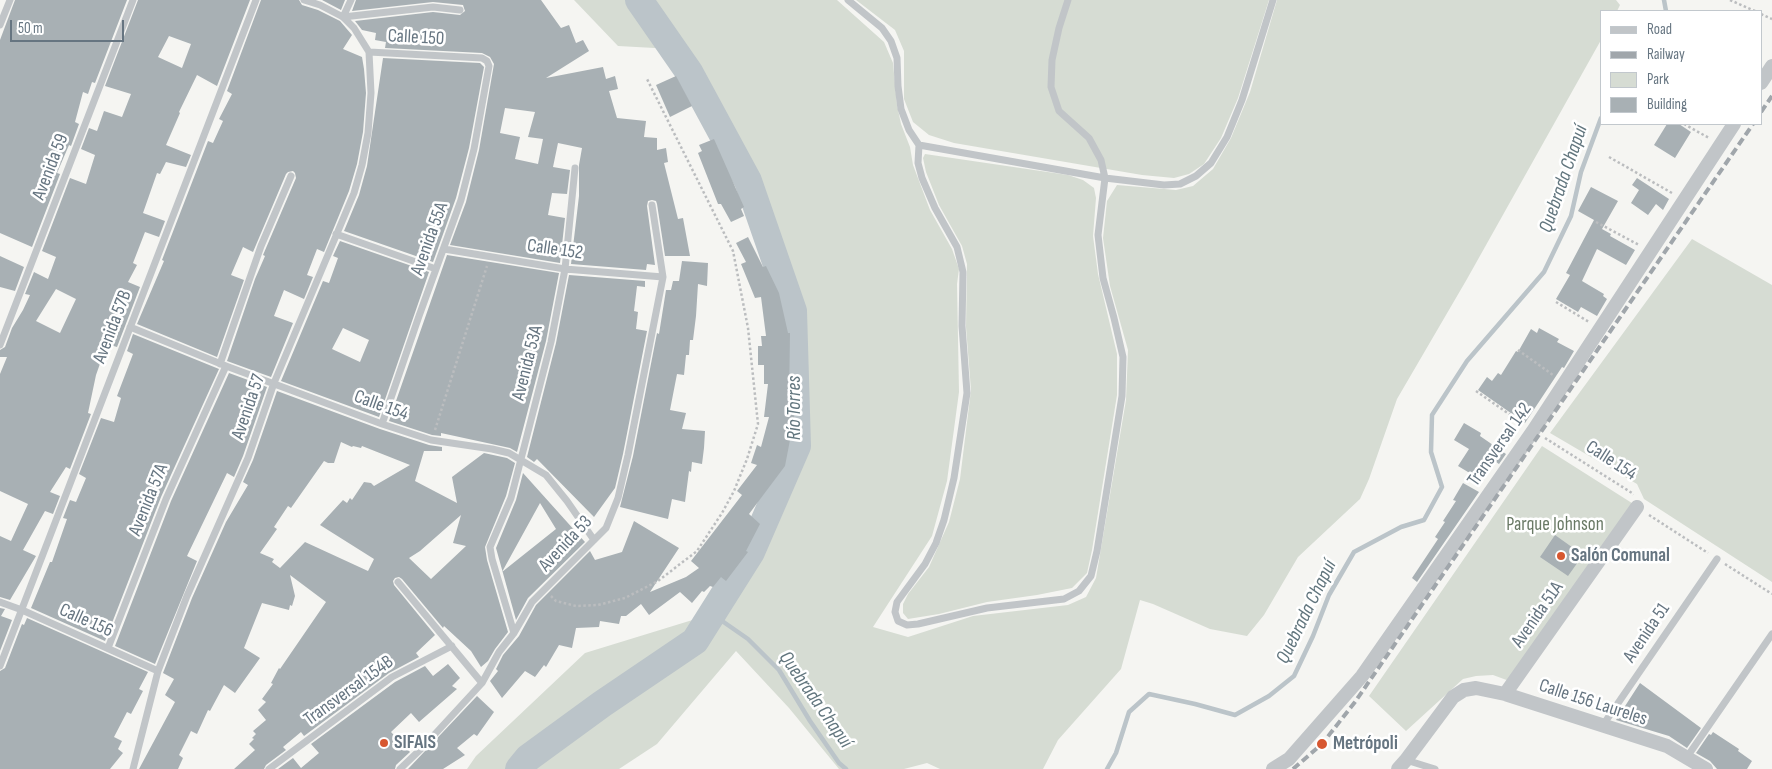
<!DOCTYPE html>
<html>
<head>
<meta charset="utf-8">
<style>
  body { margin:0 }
  #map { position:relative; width:1772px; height:769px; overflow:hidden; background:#f5f5f2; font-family:"Sofia Sans Condensed",sans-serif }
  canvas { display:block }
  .legend { position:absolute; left:1600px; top:10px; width:162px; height:115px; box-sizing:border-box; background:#fff; border:1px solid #c2c8cd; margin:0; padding:6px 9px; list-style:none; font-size:15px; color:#667581 }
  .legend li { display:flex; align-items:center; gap:10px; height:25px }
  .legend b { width:25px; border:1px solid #c2c8cd }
  .scale { position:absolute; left:10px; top:20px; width:114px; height:22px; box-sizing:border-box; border:2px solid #667581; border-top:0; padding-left:6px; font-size:15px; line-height:18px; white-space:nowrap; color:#667581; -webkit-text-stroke:4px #fff; paint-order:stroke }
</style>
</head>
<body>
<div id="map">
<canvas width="1772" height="769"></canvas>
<ul class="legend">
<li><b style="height:6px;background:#c1c5c8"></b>Road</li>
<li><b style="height:6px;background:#a0a6ab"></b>Railway</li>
<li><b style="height:14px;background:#d6dcd3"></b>Park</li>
<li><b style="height:14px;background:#a8b0b4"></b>Building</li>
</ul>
<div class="scale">50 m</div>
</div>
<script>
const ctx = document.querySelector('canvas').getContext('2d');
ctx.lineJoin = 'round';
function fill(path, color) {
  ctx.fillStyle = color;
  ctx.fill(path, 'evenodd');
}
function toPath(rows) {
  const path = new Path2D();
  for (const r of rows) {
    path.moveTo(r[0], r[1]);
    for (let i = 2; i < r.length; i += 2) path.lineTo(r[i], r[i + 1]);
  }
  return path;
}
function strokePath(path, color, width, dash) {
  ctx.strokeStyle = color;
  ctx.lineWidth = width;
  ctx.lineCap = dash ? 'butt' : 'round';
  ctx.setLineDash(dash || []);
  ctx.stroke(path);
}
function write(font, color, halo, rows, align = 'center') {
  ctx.font = font + ' "Sofia Sans Condensed",sans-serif';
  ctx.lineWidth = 5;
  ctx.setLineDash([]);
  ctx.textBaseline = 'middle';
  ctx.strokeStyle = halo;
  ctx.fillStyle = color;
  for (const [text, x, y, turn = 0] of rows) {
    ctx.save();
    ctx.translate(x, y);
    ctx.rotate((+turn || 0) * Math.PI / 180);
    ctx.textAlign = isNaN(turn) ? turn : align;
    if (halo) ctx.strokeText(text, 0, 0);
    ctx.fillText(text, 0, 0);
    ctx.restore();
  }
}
fill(toPath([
  [574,0,837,0,884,42,893,63,897,105,901,124,910,147,913,165,930,210,952,249,959,269,957,284,959,392,947,481,932,536,873,627,908,637,973,616,1068,605,1086,597,1096,578,1126,400,1128,350,1110,286,1103,238,1107,201,1117,185,1176,190,1193,186,1213,169,1231,138,1250,92,1277,0,1616,0,1620,5,1617,11,1601,11,1601,40,1467,279,1397,399,1369,479,1360,499,1298,557,1264,615,1247,636,1210,629,1153,604,1140,600,1121,669,1058,740,1043,769,940,769,927,763,904,769,839,769,789,708,736,651,657,744,619,769,467,769,476,756,585,653,712,614,751,552,797,446,793,311,748,181,689,72,673,49,618,46],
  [856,0,1269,0,1238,98,1221,138,1204,164,1189,174,1174,178,1142,175,954,143,929,135,913,122,904,99,904,51,895,30],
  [925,154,1068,175,1083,180,1094,188,1096,198,1093,236,1098,274,1117,354,1117,395,1092,550,1087,573,1072,588,1037,595,987,602,939,614,908,619,903,613,903,604,908,594,929,567,949,522,960,479,971,390,966,327,967,264,962,246,939,205,926,172,923,158],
  [1692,239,1772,285,1772,582,1644,499,1637,484,1550,433],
  [1542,446,1635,505,1512,682,1493,675,1476,676,1463,679,1406,731,1369,696]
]), '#d6dcd3');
strokePath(toPath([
  [1664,0,1666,11],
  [712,614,748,639,779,670,810,721,839,763,846,769],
  [1107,769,1116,753,1129,712,1149,694,1195,704,1235,715,1269,696,1294,676,1313,636,1329,595,1354,552,1401,527,1424,520,1442,487,1431,452,1432,415,1467,361,1544,272,1571,216,1581,172,1601,118]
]), '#bbc4c9', 4.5);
strokePath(toPath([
  [519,769,528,758,602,704,695,641,751,552,797,446,793,311,748,181,689,72,639,0]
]), '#bbc4c9', 28);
fill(toPath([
  [15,0,127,0,95,83,92,82,88,94,83,92,75,122,79,124,71,146,69,145,57,173,60,174,32,247,0,233,0,40],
  [138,0,250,0,217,86,197,75,179,112,180,113,166,145,191,155,186,167,166,162,160,174,157,173,143,213,165,221,159,237,145,232,133,263,137,265,128,282,140,287,117,347,107,344,96,375,88,413,91,414,70,469,66,467,50,492,60,496,53,514,45,511,23,550,36,556,10,600,0,597,0,536,11,541,28,504,0,491,0,374,7,357,0,357,0,350,5,347,12,328,23,310,30,295,25,294,34,272,48,279,56,257,42,251,70,178,86,184,95,155,81,149,89,128,97,131,104,111,122,117,131,94,105,86],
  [169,36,191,44,182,68,158,57],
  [56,289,76,299,60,333,36,321],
  [261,0,299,0,302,5,318,10,340,21,352,35,343,49,362,57,364,69,366,93,363,132,357,164,349,191,324,252,317,249,307,275,313,277,304,299,284,290,274,316,293,323,271,377,227,361,255,279,265,256,263,255,296,178,295,173,293,171,288,172,286,174,253,252,243,247,231,275,244,280,217,357,137,324,164,261,162,260,208,141,213,143,223,121,219,119,232,94,227,91],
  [322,0,345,0,341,10],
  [356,0,541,0,561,28,569,25,576,43,583,40,589,51,546,78,603,67,606,79,615,76,618,89,609,91,617,118,646,121,644,137,657,138,657,150,666,148,668,162,664,163,678,219,683,218,690,256,665,256,657,204,656,201,652,200,648,201,647,206,655,265,647,264,646,270,571,264,579,196,579,165,582,148,558,143,553,167,570,170,567,194,552,193,548,215,565,218,560,263,450,245,466,202,479,150,494,64,490,57,482,53,385,48,386,42,375,40,376,33,362,30,355,21,433,12,460,15,465,11,463,5,433,2,352,11],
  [505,108,535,112,528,137,543,139,538,164,515,159,520,137,500,133],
  [383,58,480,63,484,67,469,148,456,198,433,262,344,231,359,195,367,166],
  [676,76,692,106,670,117,656,85],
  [1667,124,1679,124,1691,132,1675,158,1654,145],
  [714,139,744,207,741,209,744,216,731,222,721,204,718,204,698,153,702,151,699,145],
  [1637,178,1669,199,1663,210,1656,204,1648,215,1631,203,1639,190,1632,185],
  [1591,187,1618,201,1602,229,1611,234,1610,236,1635,250,1626,265,1597,249,1582,281,1604,294,1603,296,1607,299,1597,316,1581,307,1578,312,1556,299,1570,275,1566,273,1594,220,1578,211],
  [748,237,763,267,766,266,779,293,788,333,790,333,789,400,795,401,794,419,785,466,749,514,760,524,746,551,748,552,726,581,721,577,713,587,710,586,704,592,702,591,692,603,680,592,649,615,641,604,626,616,621,616,619,624,600,621,599,627,576,628,572,648,559,645,546,667,544,665,535,677,525,671,502,698,490,681,498,671,496,669,503,655,519,636,536,605,590,551,595,560,622,552,634,521,679,548,650,592,686,577,699,568,691,561,742,495,737,491,757,465,751,463,757,445,761,447,769,417,764,417,768,384,764,384,764,365,758,365,758,346,762,346,761,336,766,336,761,297,755,298,741,264,746,262,736,243],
  [340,241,429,272,379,417,281,381,323,281,329,283,338,258,333,256],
  [343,328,369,340,360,362,332,349],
  [447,255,559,273,546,341,517,452,510,448,441,433,441,436,432,435,389,421],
  [0,256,24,267,15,291,0,287],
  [682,261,708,263,707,286,698,284,696,316,693,340,690,340,689,355,686,355,684,375,677,374,670,410,686,413,682,429,705,431,704,448,702,464,692,462,691,472,689,471,685,502,672,499,668,519,620,507,633,456,657,333,659,334,666,290,671,290,673,281,679,281],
  [569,275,645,281,645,287,637,286,634,311,638,312,636,329,647,331,623,454,615,488,594,517,537,459,534,462,527,457,556,343],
  [1539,328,1559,339,1557,342,1574,351,1564,368,1562,367,1525,423,1478,390,1487,377,1492,381,1498,373,1501,375,1516,351,1518,352,1531,329,1537,333],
  [133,334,219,369,161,497,105,641,31,608,50,562,52,562,67,519,63,518,70,500,76,502,86,478,79,474,101,418,114,422,121,398,117,396,133,354,127,351],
  [229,373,267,387,243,456,234,477,227,473,187,556,197,561,155,664,115,646,171,501],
  [277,391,380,429,429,445,442,447,442,451,424,451,415,481,457,503,452,477,484,453,507,458,515,463,506,496,485,547,487,560,508,632,495,649,488,661,481,667,471,651,444,626,443,628,402,579,399,577,395,578,393,581,394,585,435,635,416,653,419,657,389,673,304,736,301,732,283,747,286,750,266,765,264,769,234,769,255,750,249,744,254,739,252,738,256,734,253,731,266,720,258,710,266,702,262,699,273,684,271,683,279,668,280,669,326,602,290,575,295,596,292,606,290,605,289,610,262,603,244,648,260,658,235,693,224,685,210,711,208,710,197,734,191,731,179,755,183,758,178,769,139,769,175,702,165,695,174,679,163,673,192,598,226,522,248,485,243,482,253,460],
  [341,442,352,447,353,446,361,448,362,446,410,465,374,486,371,483,364,482,352,500,350,498,347,503,343,500,320,525,374,559,368,571,305,542,280,568,272,562,274,559,260,553,277,529,274,527,288,506,291,508,324,461,328,463,334,463],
  [461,515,453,543,466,546,431,579,409,558,420,551],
  [1464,423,1481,433,1480,436,1506,454,1499,464,1490,458,1478,478,1458,466,1469,449,1454,440],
  [523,473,585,542,528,598,516,620,496,548,516,500],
  [540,503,556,529,502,572],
  [1463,483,1479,492,1417,582,1412,578,1438,539,1435,537,1445,522,1443,521,1456,501,1453,500],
  [1555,535,1583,555,1568,576,1540,557],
  [0,608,5,609,1,616,12,620,0,651],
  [27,618,148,672,139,689,143,691,131,714,127,712,114,737,122,741,118,749,123,753,110,769,0,769,0,671,5,668,22,624,24,625],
  [448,664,460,678,452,686,457,689,419,722,411,713,391,732,410,752,396,765,395,769,278,769,293,758,301,768,319,753,311,744,395,682,425,666,433,676],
  [1640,683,1701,728,1687,748,1669,736,1616,720],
  [477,696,494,712,477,736,474,734,457,748,465,755,443,769,408,769],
  [1713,732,1739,749,1738,751,1752,761,1747,769,1717,769,1710,761,1696,753,1709,734,1711,735]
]), '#a8b0b4');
strokePath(toPath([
  [1730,0,1755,11],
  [1761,14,1772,19],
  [1684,124,1709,138],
  [1609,157,1672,193],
  [1596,222,1639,245],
  [1556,302,1589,322],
  [1518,350,1553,375],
  [1476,391,1522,423],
  [435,430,487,266],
  [1545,438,1632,493,1633,495],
  [1649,515,1708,553],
  [1725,564,1772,594],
  [551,596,556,601,576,606,598,605,625,598,658,581,697,551,722,513,734,491,747,459,758,424,748,328,733,251,647,79]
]), '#bbbdbf', 2.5, [2.5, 2.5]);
strokePath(toPath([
  [848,0,882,28,891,41,897,58,898,86,901,109,909,130,919,145,1105,178,1164,185,1180,184,1196,176,1211,163,1227,137,1242,100,1273,0],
  [343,17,433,7,460,10],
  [343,17,351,0],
  [0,25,10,0],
  [369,52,482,58,487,61,489,66,474,149,461,200,419,316,382,424],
  [919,145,918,163,922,178,935,208,957,247,963,272,962,326,967,393,954,478,944,520,936,543,925,564,897,602,895,612,898,621,907,625,918,624,987,608,1064,599,1079,591,1091,576,1097,551,1122,396,1123,357,1114,318,1103,278,1098,235,1105,178,1101,160,1089,138,1059,111,1051,87,1052,60,1059,28,1068,0],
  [336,234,436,269],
  [444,249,565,269,663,277],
  [130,327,226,366,382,424,431,440,492,449,509,453,546,475,567,501,594,540],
  [0,345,133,0],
  [220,364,261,246,291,176],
  [398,582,482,683],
  [0,602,22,610,158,671],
  [514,633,492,559,490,547,511,498,551,342,565,269,575,168],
  [108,648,166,499,226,366],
  [0,666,256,0],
  [1603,725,1717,559],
  [1687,757,1772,634],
  [1406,760,1435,769],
  [133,769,158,671,187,596,248,458,274,383,354,193,362,165,368,133,371,93,369,52,354,28,343,17,320,5,304,0],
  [269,769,392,677,452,646],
  [400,769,423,747,482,683,499,652,514,633,532,602,606,528,618,498,628,455,663,277,652,205]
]), '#c1c5c8', 7);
strokePath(toPath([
  [1761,83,1772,66],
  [1505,694,1637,507],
  [1273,769,1289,759,1362,676,1533,431,1734,124],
  [1398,769,1406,760,1453,697,1464,690,1476,688,1505,694,1667,746,1706,769]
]), '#c1c5c8', 14);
strokePath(toPath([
  [1761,112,1772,96],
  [1293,769,1322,744,1355,702,1753,124]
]), '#a0a6ab', 4, [8, 4]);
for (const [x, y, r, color] of [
  [1561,556,5,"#d75730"],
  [384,743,5,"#d75730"],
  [1322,744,6,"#d75730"]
]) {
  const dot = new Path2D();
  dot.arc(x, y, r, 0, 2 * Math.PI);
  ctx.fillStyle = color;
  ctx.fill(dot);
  strokePath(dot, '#fff', 2);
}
write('19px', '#667581', '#fff', [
  ["Calle 150",416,38,3],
  ["Avenida 59",51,167,-69],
  ["Avenida 55A",430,239,-70],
  ["Calle 152",555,250,8],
  ["Avenida 57B",113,327,-69],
  ["Avenida 53A",528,363,-76],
  ["Calle 154",381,406,20],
  ["Avenida 57",249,407,-71],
  ["Transversal 142",1500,445,-55],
  ["Calle 154",1611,461,33],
  ["Avenida 57A",149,500,-68],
  ["Avenida 53",566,544,-47],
  ["Avenida 51A",1538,615,-55],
  ["Calle 156",86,621,24],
  ["Avenida 51",1647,633,-56],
  ["Transversal 154B",349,691,-36],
  ["Calle 156 Laureles",1593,703,18]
]);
write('19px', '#697965', '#fff', [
  ["Parque Johnson",1555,525]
]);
write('bold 19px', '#667581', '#fff', [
  ["Salón Comunal",1571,556],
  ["SIFAIS",394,743],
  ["Metrópoli",1333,744]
], 'left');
write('italic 20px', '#62767e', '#fff', [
  ["Quebrada Chapuí",1564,179,-71],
  ["Río Torres",795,408,-90],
  ["Quebrada Chapuí",1307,612,-64],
  ["Quebrada Chapuí",815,700,55]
]);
</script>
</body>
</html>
